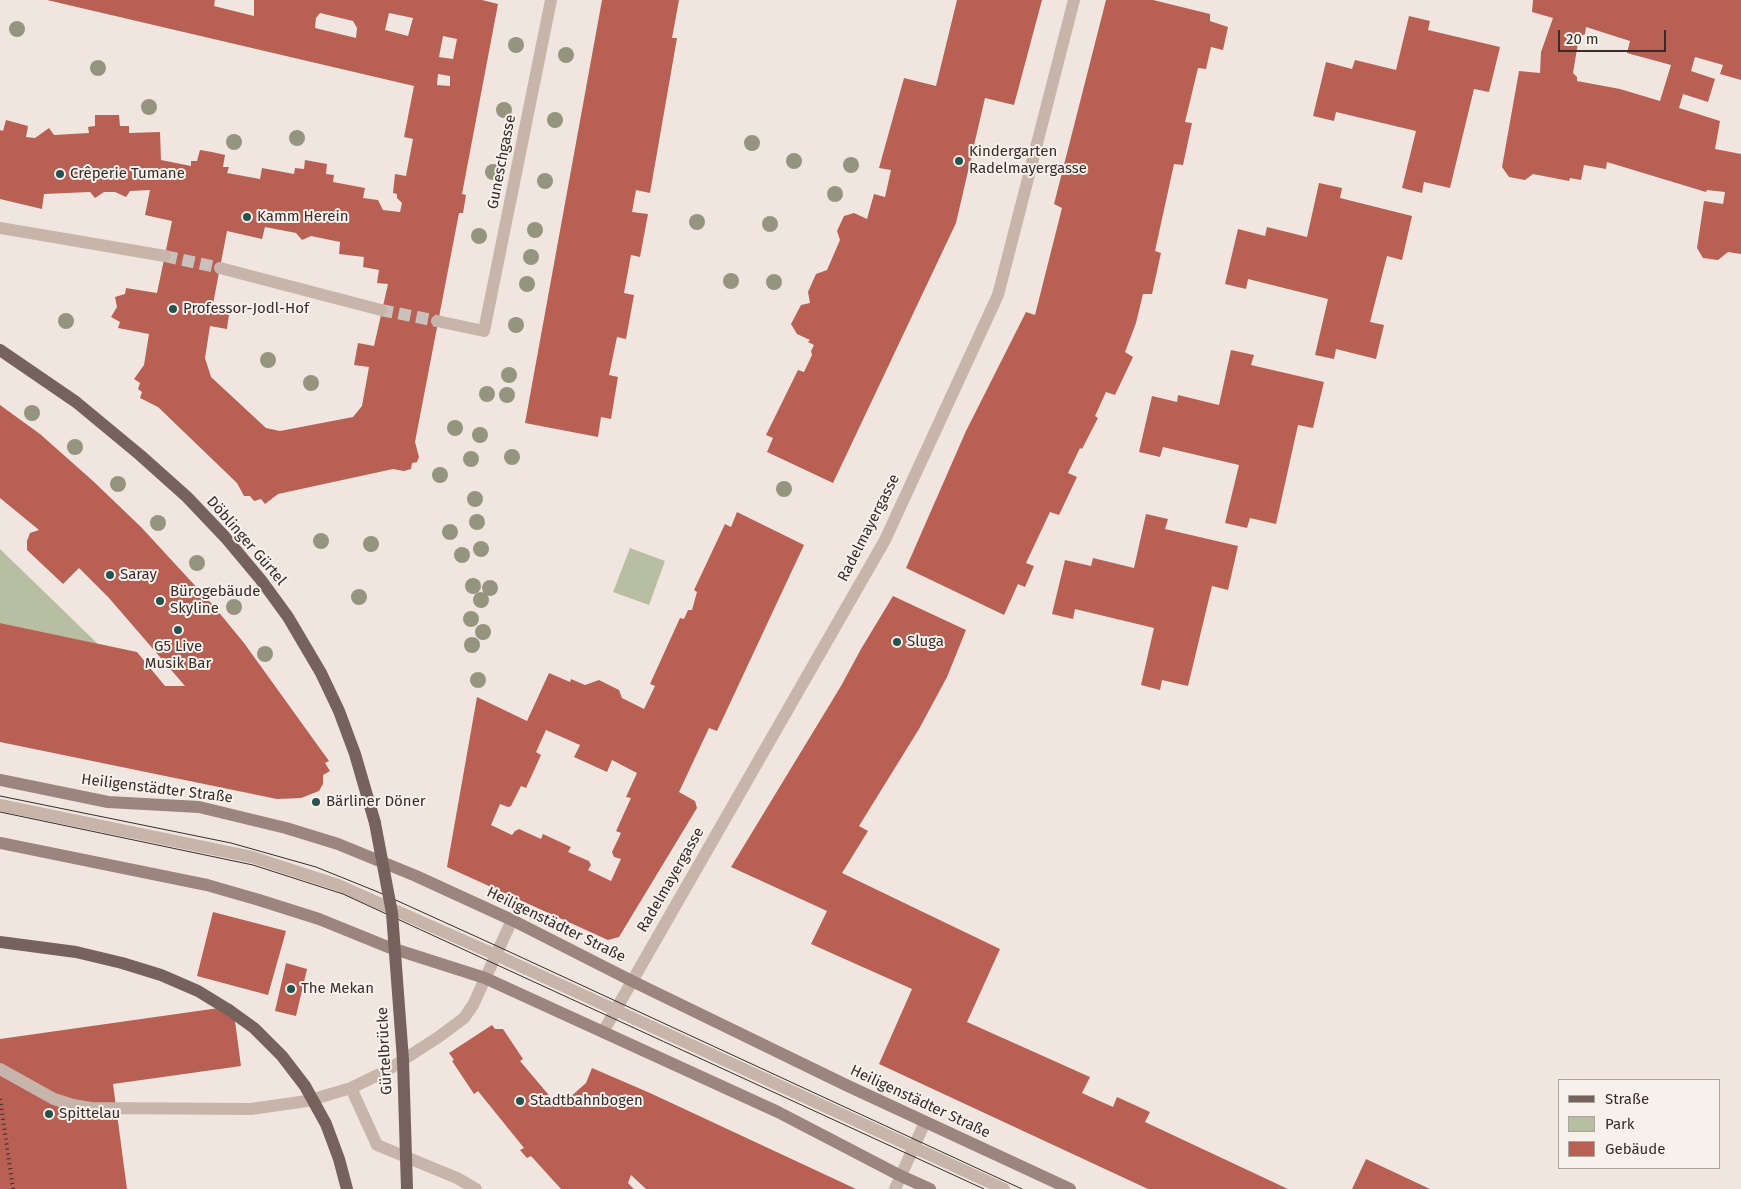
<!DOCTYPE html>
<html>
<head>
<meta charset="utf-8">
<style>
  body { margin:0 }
  #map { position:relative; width:1741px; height:1189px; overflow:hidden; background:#f0e6df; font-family:"Fira Sans",sans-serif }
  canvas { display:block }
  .legend { position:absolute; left:1558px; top:1079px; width:162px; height:90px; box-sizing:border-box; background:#f8f1eb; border:1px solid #aaa39e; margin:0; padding:6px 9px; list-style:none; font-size:15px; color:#362d2a }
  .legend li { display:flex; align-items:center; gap:10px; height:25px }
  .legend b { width:25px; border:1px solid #aaa39e }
  .scale { position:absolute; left:1558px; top:30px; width:108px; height:22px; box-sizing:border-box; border:2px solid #362d2a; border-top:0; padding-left:6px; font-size:15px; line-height:18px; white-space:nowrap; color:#362d2a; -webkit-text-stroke:4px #f8f1eb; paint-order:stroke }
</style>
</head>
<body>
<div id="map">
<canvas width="1741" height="1189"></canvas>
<ul class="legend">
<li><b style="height:6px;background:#76625d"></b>Straße</li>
<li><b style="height:14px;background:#b8bea1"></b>Park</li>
<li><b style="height:14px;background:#b96055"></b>Gebäude</li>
</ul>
<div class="scale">20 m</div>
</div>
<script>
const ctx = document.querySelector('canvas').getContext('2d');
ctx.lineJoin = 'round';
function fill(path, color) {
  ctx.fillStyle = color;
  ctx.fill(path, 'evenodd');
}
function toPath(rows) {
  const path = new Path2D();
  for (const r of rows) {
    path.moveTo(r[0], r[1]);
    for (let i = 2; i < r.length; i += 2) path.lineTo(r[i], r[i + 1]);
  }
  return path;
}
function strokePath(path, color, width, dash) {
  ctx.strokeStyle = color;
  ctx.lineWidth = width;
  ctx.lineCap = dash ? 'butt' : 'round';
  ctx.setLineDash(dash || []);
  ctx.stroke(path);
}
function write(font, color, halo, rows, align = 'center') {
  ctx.font = font + ' "Fira Sans",sans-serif';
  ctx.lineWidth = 4;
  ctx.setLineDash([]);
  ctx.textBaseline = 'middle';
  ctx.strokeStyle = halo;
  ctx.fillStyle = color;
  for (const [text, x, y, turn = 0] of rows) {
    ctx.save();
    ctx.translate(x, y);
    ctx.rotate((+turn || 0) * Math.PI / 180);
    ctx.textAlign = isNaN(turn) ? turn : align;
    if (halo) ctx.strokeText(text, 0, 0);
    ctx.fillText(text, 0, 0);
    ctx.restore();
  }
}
fill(toPath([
  [630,548,665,561,649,605,613,592],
  [0,549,98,644,0,623]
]), '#b8bea1');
fill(toPath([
  [47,0,215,0,214,6,254,16,254,0,482,0,498,4,462,194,466,195,463,213,459,213,415,442,419,457,417,462,412,463,411,469,404,471,393,469,278,494,265,504,261,499,254,501,250,496,244,496,237,483,158,407,140,398,142,392,138,389,140,383,134,379,144,365,149,334,118,328,120,322,111,317,117,307,115,297,125,294,126,288,157,293,172,221,145,215,150,190,130,191,126,197,115,192,104,192,95,198,90,192,44,194,42,209,0,199,0,130,3,131,6,120,28,126,26,137,35,138,49,128,54,135,89,133,88,127,95,126,95,115,119,115,120,126,129,126,129,133,160,132,161,160,191,166,191,161,197,161,200,150,212,152,225,155,223,167,229,167,227,173,260,179,262,168,294,174,295,168,304,169,305,160,327,164,326,174,334,175,333,182,365,188,363,198,378,200,383,210,400,212,402,203,397,198,397,194,393,193,395,174,406,176,413,139,404,137,414,86],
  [320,13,353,21,357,28,356,38,315,28,316,18],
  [389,13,413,18,408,36,385,30],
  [443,36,457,39,453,59,439,57],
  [438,74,450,76,450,86,437,85],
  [265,227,296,233,302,240,311,236,340,242,339,254,364,257,363,267,379,270,377,283,388,284,374,346,358,343,354,365,369,367,362,406,353,417,280,431,266,428,211,377,205,358,210,326,227,329,230,307,213,304,227,231,262,239],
  [602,0,679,0,672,38,677,38,650,193,636,190,632,212,648,214,640,257,631,255,624,293,634,295,626,339,617,337,609,375,618,377,611,419,601,417,598,437,525,423],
  [957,0,1042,0,1014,105,985,98,956,223,833,483,767,452,773,438,766,435,798,370,804,372,812,355,811,351,814,345,808,342,810,340,797,334,791,324,801,305,810,303,808,292,816,274,827,270,840,240,837,231,844,216,854,213,867,219,874,194,885,197,891,170,879,168,904,78,936,86],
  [1106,0,1153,0,1210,14,1210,21,1228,27,1223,50,1211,47,1206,69,1198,68,1185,122,1192,123,1183,165,1174,164,1155,251,1161,253,1152,294,1143,294,1136,323,1125,352,1133,357,1115,395,1106,392,1095,416,1098,418,1082,449,1080,448,1068,473,1077,477,1059,515,1050,512,1026,563,1034,566,1025,587,1018,584,1004,615,906,568,966,431,1026,312,1035,315,1062,208,1054,204],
  [1533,0,1741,0,1741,80,1720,74,1723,65,1695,57,1691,71,1715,79,1708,102,1683,94,1679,108,1720,121,1715,149,1741,154,1741,254,1728,252,1718,260,1703,258,1697,248,1704,201,1723,204,1725,192,1707,190,1706,192,1607,162,1606,169,1584,165,1581,180,1570,178,1569,181,1533,174,1525,180,1509,177,1502,167,1519,71,1540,73,1541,52,1553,18,1532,12],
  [1586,27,1630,41,1627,53,1671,65,1660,101,1620,89,1577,81,1577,77,1573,73,1579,37,1585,34],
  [1409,16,1430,21,1428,30,1500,47,1489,92,1474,89,1450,188,1424,182,1422,193,1402,188,1416,131,1336,112,1334,121,1313,116,1326,62,1352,69,1355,60,1396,70],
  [1319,183,1342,188,1340,198,1412,216,1402,260,1387,256,1370,322,1384,325,1376,359,1336,349,1334,359,1315,355,1328,299,1248,279,1246,289,1225,284,1238,229,1265,236,1267,227,1307,237],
  [1231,350,1254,355,1251,365,1324,382,1313,428,1298,425,1276,524,1250,518,1247,528,1225,523,1239,465,1163,447,1160,457,1139,452,1152,396,1177,402,1178,395,1219,405],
  [0,405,40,434,93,481,141,527,212,604,244,643,329,761,325,763,330,771,323,775,323,784,319,791,301,798,277,799,0,742,0,623,137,652,165,686,185,686,109,598,79,568,63,584,27,550,27,541,30,533,39,530,0,498],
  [737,512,804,545,717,731,709,728,679,792,695,801,697,808,619,937,608,940,447,867,477,697,527,721,549,673,570,682,571,679,585,685,599,680,619,690,622,698,644,709,655,686,650,684,680,618,684,619,688,610,692,610,697,592,694,590,725,524,731,527],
  [546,730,580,745,574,757,607,772,612,760,637,773,626,797,631,798,616,831,621,833,612,852,614,857,621,859,611,881,588,870,591,865,589,861,568,852,571,847,543,834,541,839,519,829,515,831,512,835,491,825,500,804,508,807,511,806,521,786,526,788,541,755,536,752],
  [1146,514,1168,519,1165,529,1238,546,1228,590,1212,586,1188,686,1162,680,1160,690,1141,685,1154,628,1075,609,1073,619,1052,614,1065,560,1091,566,1093,558,1134,568],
  [893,596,966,630,947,677,919,729,859,826,868,831,842,873,1000,949,967,1022,1090,1077,1082,1093,1113,1107,1117,1097,1150,1112,1145,1122,1288,1189,1148,1189,879,1064,912,989,811,944,827,911,731,867,841,686,861,649],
  [213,912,286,931,268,995,197,976],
  [286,963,307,969,296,1016,275,1011],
  [233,1006,241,1066,113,1084,127,1189,0,1189,0,1039],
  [492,1025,495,1029,503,1029,523,1059,520,1061,559,1107,586,1083,592,1068,650,1093,856,1189,646,1189,631,1175,628,1183,634,1189,561,1189,531,1156,527,1158,520,1150,524,1148,478,1091,474,1094,452,1061,454,1060,449,1053],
  [1366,1159,1430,1189,1352,1189]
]), '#b96055');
strokePath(toPath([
  [165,256,220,268],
  [381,310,437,321]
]), '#cbc1bb', 12, [12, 6]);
strokePath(toPath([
  [0,805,252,857,338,885,496,955,1004,1189],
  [0,1069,54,1099,73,1105,91,1108,251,1109,307,1101,351,1088,386,1071,440,1036,464,1018,473,1005,512,920],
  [351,1088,377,1145,457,1178,476,1189],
  [895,1189,925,1122]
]), '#c7b5ac', 12);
strokePath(toPath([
  [0,228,165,256],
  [220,268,381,310],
  [437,321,484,331,551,0],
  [603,1032,885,540,998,295,1074,0]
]), '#c7b5ac', 12);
strokePath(toPath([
  [0,780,108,802,199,807,286,828,338,844,416,876,512,920,632,981,848,1086,1070,1189],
  [0,843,207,885,259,900,319,919,388,947,485,978,778,1112,901,1176,930,1189]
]), '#9b857e', 12);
strokePath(toPath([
  [0,350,76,402,140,455,187,497,225,537,261,580,288,617,321,673,339,711,355,754,375,823],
  [0,942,76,952,122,963,161,975,198,991,229,1010]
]), '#76625d', 12);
strokePath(toPath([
  [0,796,231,843,316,867,378,892,499,947,1022,1189],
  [0,812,253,865,343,894,984,1189]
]), '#362d2a', 1);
strokePath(toPath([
  [0,1099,13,1189]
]), '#362d2a', 4, [1, 4]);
strokePath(toPath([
  [375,823,392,913,403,1060,407,1189],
  [229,1010,254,1028,282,1056,305,1086,326,1124,339,1159,347,1189]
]), '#76625d', 12);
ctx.fillStyle = '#95957f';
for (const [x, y] of [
  [17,29],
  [516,45],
  [566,55],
  [98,68],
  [149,107],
  [504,110],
  [555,120],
  [297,138],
  [234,142],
  [752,143],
  [794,161],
  [851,165],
  [493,172],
  [545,181],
  [835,194],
  [697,222],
  [770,224],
  [535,230],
  [479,236],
  [531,257],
  [731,281],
  [774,282],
  [527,284],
  [66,321],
  [516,325],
  [268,360],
  [509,375],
  [311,383],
  [487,394],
  [507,395],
  [32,413],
  [455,428],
  [480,435],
  [75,447],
  [512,457],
  [471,459],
  [440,475],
  [118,484],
  [784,489],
  [475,499],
  [477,522],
  [158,523],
  [450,532],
  [321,541],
  [371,544],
  [481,549],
  [462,555],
  [197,563],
  [473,586],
  [490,588],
  [359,597],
  [481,600],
  [234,607],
  [471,619],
  [483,632],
  [472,645],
  [265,654],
  [478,680]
]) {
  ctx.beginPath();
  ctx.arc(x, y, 8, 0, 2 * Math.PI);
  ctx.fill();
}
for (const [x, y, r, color] of [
  [959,161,5,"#245350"],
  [60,174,5,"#245350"],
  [247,217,5,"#245350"],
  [173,309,5,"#245350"],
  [110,575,5,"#245350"],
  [160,601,5,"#245350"],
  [178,630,5,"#245350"],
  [897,642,5,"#245350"],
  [316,802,5,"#245350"],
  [291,989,5,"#245350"],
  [520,1101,5,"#245350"],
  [49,1114,5,"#245350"]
]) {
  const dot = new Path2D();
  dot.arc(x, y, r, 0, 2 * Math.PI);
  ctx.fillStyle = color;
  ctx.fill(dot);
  strokePath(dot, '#f8f1eb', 2);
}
write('15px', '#362d2a', '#f8f1eb', [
  ["Kindergarten",969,152],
  ["Radelmayergasse",969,169],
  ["Crêperie Tumane",70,174],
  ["Kamm Herein",257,217],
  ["Professor-Jodl-Hof",183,309],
  ["Saray",120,575],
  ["Bürogebäude",170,592],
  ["Skyline",170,609],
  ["Sluga",907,642],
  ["G5 Live",178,647,"center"],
  ["Musik Bar",178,664,"center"],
  ["Bärliner Döner",326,802],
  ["The Mekan",301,989],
  ["Stadtbahnbogen",530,1101],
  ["Spittelau",59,1114]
], 'left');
write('15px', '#362d2a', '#f8f1eb', [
  ["Guneschgasse",502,162,-79],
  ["Radelmayergasse",869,528,-63],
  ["Döblinger Gürtel",246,541,49],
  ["Heiligenstädter Straße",157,789,7],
  ["Radelmayergasse",671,880,-60],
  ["Heiligenstädter Straße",556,925,26],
  ["Gürtelbrücke",385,1051,-93],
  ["Heiligenstädter Straße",920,1102,25]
]);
</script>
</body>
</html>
